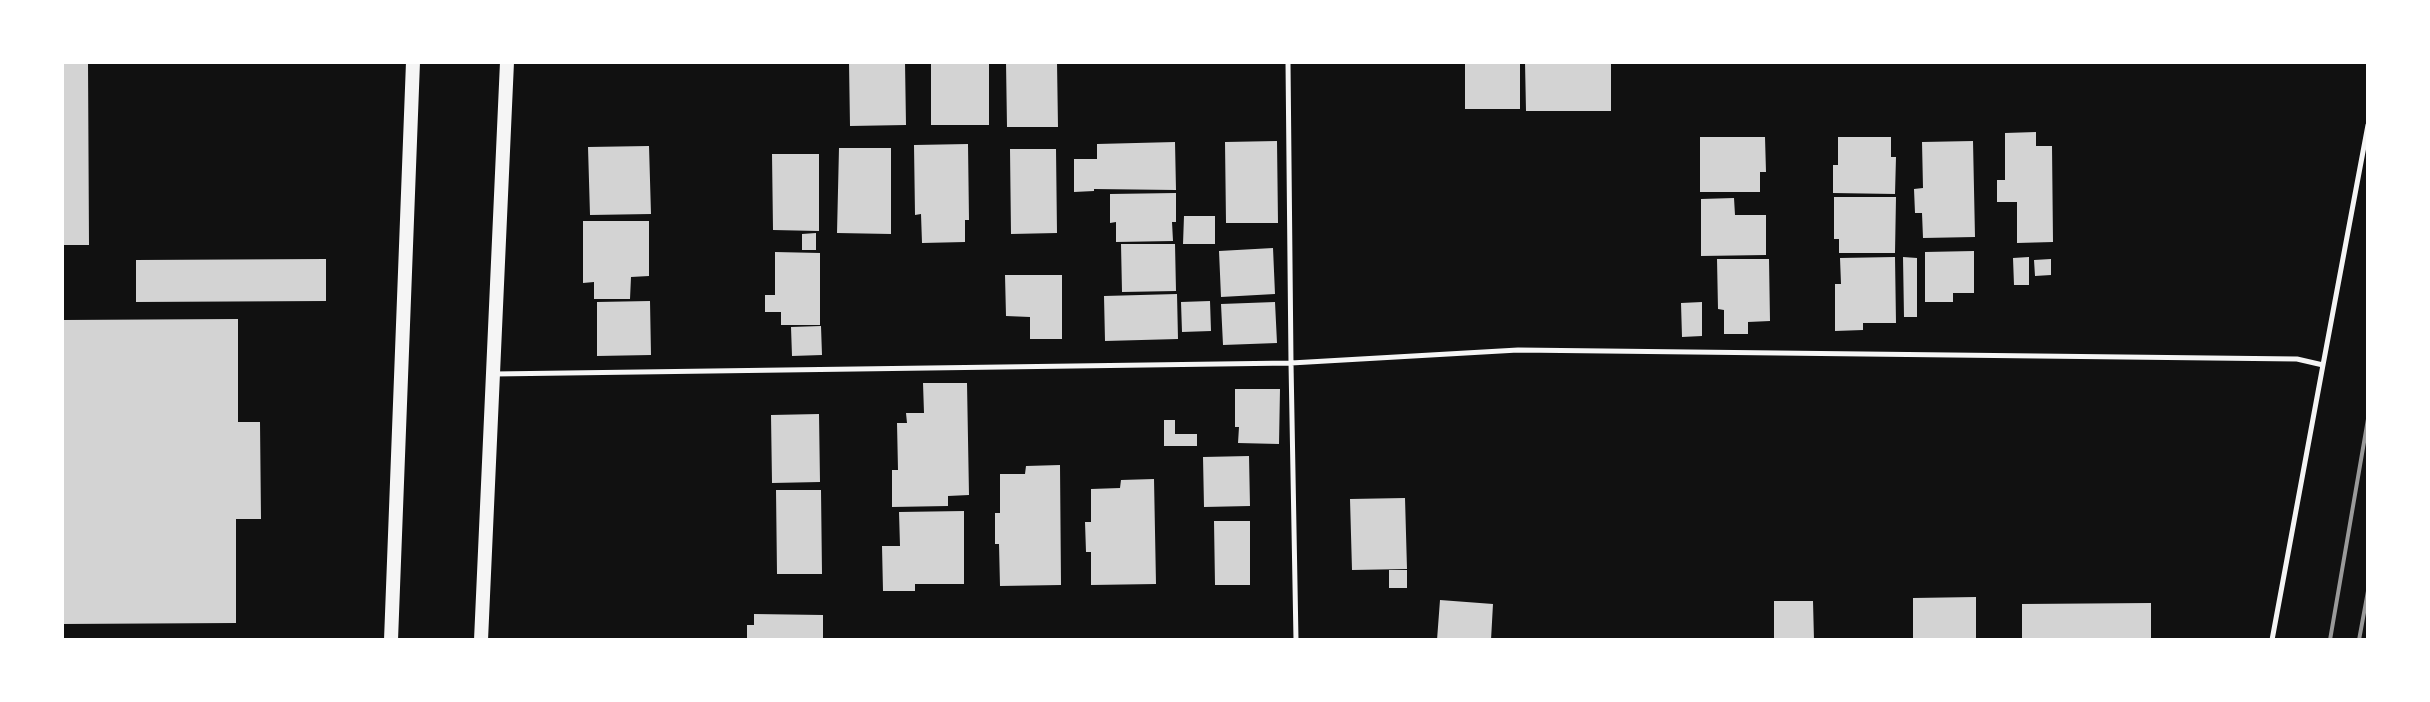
<!DOCTYPE html>
<html>
<head>
<meta charset="utf-8">
<style>
  body { margin:0 }
  #map { position:relative; width:2430px; height:702px; overflow:hidden; background:#111; font-family:Overpass,sans-serif }
  canvas { display:block }
  .frame { position:absolute; inset:0; border:64px solid #fff; pointer-events:none }
</style>
</head>
<body>
<div id="map">
<canvas width="2430" height="702"></canvas>
<div class="frame"></div>
</div>
<script>
const ctx = document.querySelector('canvas').getContext('2d');
ctx.lineJoin = 'round';
function fill(path, color) {
  ctx.fillStyle = color;
  ctx.fill(path, 'evenodd');
}
function toPath(rows) {
  const path = new Path2D();
  for (const r of rows) {
    path.moveTo(r[0], r[1]);
    for (let i = 2; i < r.length; i += 2) path.lineTo(r[i], r[i + 1]);
  }
  return path;
}
function strokePath(path, color, width, dash) {
  ctx.strokeStyle = color;
  ctx.lineWidth = width;
  ctx.lineCap = dash ? 'butt' : 'round';
  ctx.setLineDash(dash || []);
  ctx.stroke(path);
}
fill(toPath([
  [62,62,88,62,89,245,62,245],
  [849,62,905,62,906,125,850,126],
  [931,62,989,62,989,125,931,125],
  [1006,62,1057,62,1058,127,1007,127],
  [1465,62,1520,62,1520,109,1465,109],
  [1525,62,1611,62,1611,111,1526,111],
  [2036,132,2036,146,2052,146,2053,242,2017,243,2017,202,1997,202,1997,180,2005,180,2005,133],
  [1700,137,1765,137,1766,172,1760,172,1760,192,1700,192],
  [1838,137,1891,137,1891,157,1896,157,1895,194,1833,193,1833,165,1838,165],
  [1277,141,1278,223,1226,223,1225,142],
  [1973,141,1975,237,1923,238,1922,213,1915,213,1914,189,1923,188,1922,142],
  [1175,142,1176,190,1094,189,1094,191,1074,192,1074,159,1097,159,1097,144],
  [968,144,969,220,965,220,965,242,922,243,921,214,915,215,914,145],
  [649,146,651,214,590,215,588,147],
  [839,148,891,148,891,234,837,233],
  [1010,149,1056,149,1057,233,1011,234],
  [772,154,819,154,819,231,773,230],
  [1176,193,1176,222,1172,222,1173,241,1116,242,1116,222,1110,223,1110,194],
  [1834,197,1896,197,1895,253,1839,253,1839,239,1834,239],
  [1734,198,1735,215,1766,215,1766,255,1701,256,1701,199],
  [1184,216,1215,216,1215,244,1183,244],
  [583,221,649,221,649,276,631,277,630,299,594,299,594,282,583,283],
  [816,233,816,250,802,250,802,234],
  [1121,244,1175,244,1176,291,1122,292],
  [1273,248,1275,294,1221,297,1219,251],
  [1974,251,1974,293,1953,293,1953,302,1925,302,1925,252],
  [775,252,820,253,820,325,781,325,781,312,765,312,765,295,775,295],
  [1895,257,1896,323,1863,323,1863,330,1835,331,1835,284,1841,284,1840,258],
  [1903,257,1917,258,1917,317,1904,317],
  [2029,257,2029,285,2014,285,2013,258],
  [326,259,326,301,136,302,136,260],
  [1717,259,1769,259,1770,321,1748,322,1748,334,1724,334,1724,310,1718,309],
  [2051,259,2051,275,2035,276,2034,260],
  [1005,275,1062,275,1062,339,1030,339,1030,317,1006,316],
  [1177,294,1178,339,1105,341,1104,296],
  [650,301,651,355,597,356,597,302],
  [1210,301,1211,331,1182,332,1181,302],
  [1275,302,1277,343,1223,345,1221,304],
  [1702,302,1702,336,1682,337,1681,303],
  [238,319,238,422,260,422,261,519,236,519,236,623,62,624,62,320],
  [821,326,822,355,792,356,791,327],
  [923,383,967,383,969,495,948,496,948,506,892,507,892,470,898,470,897,423,907,423,906,413,924,413],
  [1235,389,1280,389,1279,444,1238,443,1239,427,1235,427],
  [819,414,820,482,772,483,771,415],
  [1164,420,1175,420,1175,434,1197,434,1197,446,1164,446],
  [1249,456,1250,506,1204,507,1203,457],
  [1060,465,1061,585,1000,586,999,544,995,544,995,513,1000,513,1000,474,1025,474,1026,466],
  [1154,479,1156,584,1091,585,1091,552,1086,552,1085,522,1091,522,1091,489,1120,488,1121,480],
  [776,490,821,490,822,574,777,574],
  [1405,498,1407,569,1352,570,1350,499],
  [964,511,964,584,915,584,915,591,883,591,882,546,900,546,899,512],
  [1214,521,1250,521,1250,585,1215,585],
  [1389,570,1407,570,1407,588,1389,588],
  [1976,597,1976,640,1913,640,1913,598],
  [1440,600,1493,604,1491,640,1437,640],
  [1774,601,1813,601,1814,640,1774,640],
  [2151,603,2151,640,2022,640,2022,604],
  [754,614,823,615,823,640,747,640,747,625,754,625]
]), '#d3d3d3');
strokePath(toPath([
  [1288,62,1291,363,1296,640],
  [494,374,1291,363,1518,350,2297,359,2323,365,2368,125],
  [2272,640,2323,365]
]), '#f5f5f5', 5);
strokePath(toPath([
  [391,640,413,62],
  [481,640,507,62]
]), '#f5f5f5', 14);
strokePath(toPath([
  [2330,640,2368,419],
  [2359,640,2368,591]
]), '#9a9a9a', 4);
</script>
</body>
</html>
